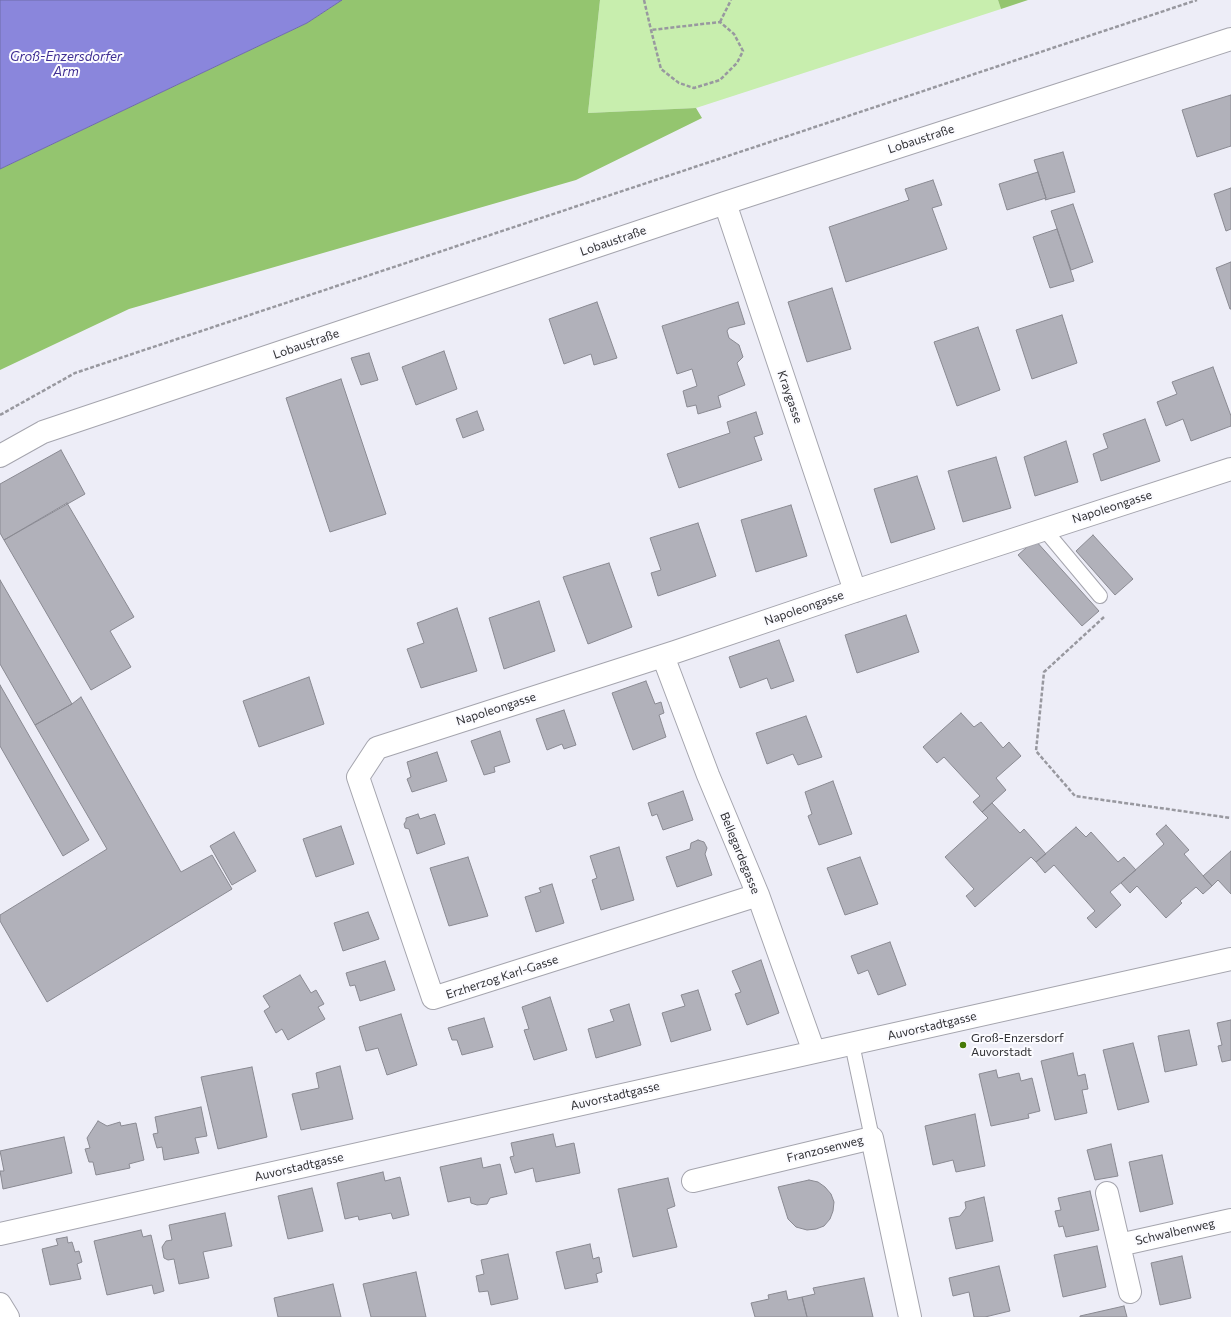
<!DOCTYPE html>
<html>
<head>
<meta charset="utf-8">
<style>
  body { margin:0 }
  canvas { display:block; background:#ededf7 }
</style>
</head>
<body>
<canvas width="1231" height="1317"></canvas>
<script>
const ctx = document.querySelector('canvas').getContext('2d');
ctx.lineJoin = 'round';
function fill(path, color) {
  ctx.fillStyle = color;
  ctx.fill(path, 'evenodd');
}
function toPath(rows) {
  const path = new Path2D();
  for (const r of rows) {
    path.moveTo(r[0], r[1]);
    for (let i = 2; i < r.length; i += 2) path.lineTo(r[i], r[i + 1]);
  }
  return path;
}
function strokePath(path, color, width, dash) {
  ctx.strokeStyle = color;
  ctx.lineWidth = width;
  ctx.lineCap = dash ? 'butt' : 'round';
  ctx.setLineDash(dash || []);
  ctx.stroke(path);
}
function write(font, color, halo, rows, align = 'center') {
  ctx.font = font + ' Commissioner,sans-serif';
  ctx.lineWidth = 4;
  ctx.setLineDash([]);
  ctx.textBaseline = 'middle';
  ctx.strokeStyle = halo;
  ctx.fillStyle = color;
  for (const [text, x, y, turn = 0] of rows) {
    ctx.save();
    ctx.translate(x, y);
    ctx.rotate((+turn || 0) * Math.PI / 180);
    ctx.textAlign = isNaN(turn) ? turn : align;
    if (halo) ctx.strokeText(text, 0, 0);
    ctx.fillText(text, 0, 0);
    ctx.restore();
  }
}
fill(toPath([
  [600,0,998,0,1001,9,696,108,588,113]
]), '#c8eeae');
fill(toPath([
  [342,0,600,0,588,113,696,108,702,118,576,180,129,309,0,370,0,169,307,23],
  [998,0,1028,0,1001,9]
]), '#94c56f');
const water = toPath([
  [0,0,342,0,307,23,0,169,0,0]
]);
fill(water, '#8a86dc');
strokePath(water, '#6f6caa', 1);
const building = toPath([
  [1231,95,1231,146,1197,157,1182,110,1231,95],
  [1063,152,1075,192,1045,200,1046,198,1034,160,1063,152],
  [1038,172,1046,198,1007,210,999,184,1038,172],
  [933,180,942,205,932,208,947,249,846,282,829,227,909,200,905,189,933,180],
  [1231,188,1231,229,1226,231,1214,194,1231,188],
  [1073,204,1093,262,1071,270,1051,211,1073,204],
  [1057,229,1074,281,1050,288,1033,237,1057,229],
  [1231,262,1231,309,1230,309,1216,268,1231,262],
  [832,288,851,349,807,362,788,302,832,288],
  [597,302,617,358,594,365,591,354,564,364,549,319,597,302],
  [738,302,745,324,729,328,727,331,729,338,739,345,743,357,737,363,745,385,718,396,721,407,698,414,696,405,687,407,683,391,697,386,692,369,677,374,662,326,738,302],
  [1062,315,1077,363,1032,379,1016,330,1062,315],
  [978,327,1000,390,957,406,934,342,978,327],
  [444,351,457,389,416,405,402,367,444,351],
  [369,353,378,380,361,385,351,358,369,353],
  [1213,367,1231,416,1231,426,1191,441,1183,419,1166,426,1157,402,1177,394,1172,382,1213,367],
  [341,379,386,514,330,532,286,398,341,379],
  [477,411,484,430,463,438,456,419,477,411],
  [756,412,763,434,754,437,762,460,679,488,667,454,730,433,727,422,756,412],
  [1145,419,1160,461,1101,481,1093,454,1108,448,1103,434,1145,419],
  [1066,441,1078,482,1035,496,1024,457,1066,441],
  [61,450,85,494,4,540,0,533,0,484,61,450],
  [996,457,1011,508,963,522,948,471,996,457],
  [917,476,935,529,891,543,874,489,917,476],
  [67,503,134,617,110,631,131,667,91,690,4,540,67,503],
  [791,505,807,556,756,572,741,520,791,505],
  [698,523,716,576,658,596,651,573,661,570,650,538,698,523],
  [1093,535,1133,579,1115,595,1076,551,1093,535],
  [1035,540,1099,611,1082,626,1018,555,1035,540],
  [609,563,632,627,588,644,563,577,609,563],
  [0,580,72,704,35,725,0,664,0,580],
  [539,601,555,651,504,669,489,618,539,601],
  [457,608,477,671,421,688,407,649,424,643,417,623,457,608],
  [906,615,919,652,857,673,845,635,906,615],
  [779,640,794,681,771,689,767,678,740,688,729,657,779,640],
  [309,677,324,724,259,747,243,701,309,677],
  [646,681,655,704,661,702,664,713,659,715,666,737,633,750,612,693,646,681],
  [0,685,89,840,63,856,0,746,0,685],
  [81,697,181,872,212,855,232,889,47,1002,0,921,0,915,107,849,35,725,72,704,81,697],
  [564,710,576,745,564,749,562,744,547,750,536,719,564,710],
  [961,713,974,727,981,722,1003,748,1009,742,1021,756,996,778,1006,790,982,812,973,802,980,796,944,757,937,763,923,747,961,713],
  [806,716,822,757,798,765,793,754,767,764,756,733,806,716],
  [500,731,510,762,494,767,495,772,484,775,471,741,500,731],
  [437,752,447,781,412,792,407,779,411,777,407,762,437,752],
  [833,781,852,834,819,845,808,816,812,814,805,792,833,781],
  [683,791,693,820,663,830,657,814,652,816,648,803,683,791],
  [992,803,1020,833,1024,829,1046,854,1036,862,1031,857,975,907,966,896,974,889,945,857,988,818,982,812,992,803],
  [418,814,420,819,435,814,445,844,417,854,409,829,405,828,404,824,406,821,406,818,418,814],
  [1166,825,1189,850,1184,854,1212,886,1203,894,1196,887,1180,901,1182,903,1166,918,1137,886,1130,893,1121,883,1164,844,1156,834,1166,825],
  [341,826,354,864,316,877,303,839,341,826],
  [1076,827,1086,837,1091,832,1118,862,1124,857,1136,870,1110,892,1121,905,1096,928,1087,918,1095,911,1054,865,1045,873,1036,862,1076,827],
  [234,832,256,871,232,885,210,846,234,832],
  [698,840,704,842,707,848,705,854,712,875,677,887,666,857,690,849,691,843,698,840],
  [619,847,634,900,601,910,592,880,597,878,590,856,619,847],
  [1231,851,1231,894,1218,880,1212,886,1203,876,1231,851],
  [468,857,488,916,449,926,430,868,468,857],
  [860,857,878,904,845,915,827,868,860,857],
  [552,884,564,923,536,932,525,897,541,892,539,888,552,884],
  [368,912,379,939,343,951,334,923,368,912],
  [890,942,906,985,878,995,868,970,858,974,851,956,890,942],
  [761,960,779,1013,747,1025,735,994,741,992,732,971,761,960],
  [385,961,395,990,360,1001,355,985,350,986,346,973,385,961],
  [300,975,311,993,316,990,324,1004,318,1007,325,1019,288,1040,282,1029,276,1033,264,1011,270,1007,263,996,300,975],
  [698,990,711,1030,671,1042,662,1013,685,1006,681,995,698,990],
  [550,997,567,1050,534,1060,524,1030,529,1029,522,1007,550,997],
  [629,1004,641,1045,596,1058,588,1029,614,1021,610,1010,629,1004],
  [401,1014,417,1065,387,1075,378,1048,366,1051,359,1027,401,1014],
  [484,1018,493,1047,462,1055,457,1040,452,1040,448,1028,484,1018],
  [1231,1020,1231,1060,1222,1062,1218,1046,1222,1045,1217,1023,1231,1020],
  [1189,1030,1197,1065,1165,1072,1158,1036,1189,1030],
  [1133,1043,1149,1102,1118,1110,1103,1050,1133,1043],
  [1073,1053,1078,1076,1085,1074,1088,1089,1082,1090,1087,1113,1055,1120,1041,1061,1073,1053],
  [340,1066,353,1119,301,1130,292,1094,319,1088,316,1073,340,1066],
  [252,1067,267,1137,218,1149,201,1077,252,1067],
  [996,1070,998,1078,1019,1073,1021,1081,1032,1078,1040,1111,1028,1114,1029,1118,991,1126,979,1074,996,1070],
  [201,1107,207,1136,195,1138,199,1153,164,1160,162,1147,157,1148,153,1134,158,1133,155,1117,201,1107],
  [975,1114,985,1166,956,1172,953,1160,933,1165,925,1126,975,1114],
  [98,1121,107,1126,120,1122,121,1126,136,1123,144,1160,129,1164,130,1168,96,1175,93,1162,89,1162,85,1149,90,1148,87,1138,98,1121],
  [553,1134,556,1147,574,1143,580,1173,536,1182,533,1168,515,1173,510,1157,514,1156,511,1143,553,1134],
  [64,1137,72,1173,3,1189,0,1171,4,1171,0,1151,64,1137],
  [1111,1144,1118,1176,1095,1180,1087,1150,1111,1144],
  [1162,1155,1173,1204,1140,1212,1129,1162,1162,1155],
  [481,1158,483,1168,500,1164,507,1194,490,1198,487,1204,477,1205,471,1203,470,1197,448,1202,440,1167,481,1158],
  [383,1172,385,1181,400,1177,409,1215,393,1219,391,1213,359,1220,358,1216,345,1219,337,1183,383,1172],
  [668,1178,675,1206,667,1209,677,1247,633,1257,618,1189,668,1178],
  [809,1180,818,1182,825,1187,831,1194,834,1202,833,1211,830,1219,824,1226,816,1229,807,1230,796,1227,788,1219,778,1187,809,1180],
  [312,1188,323,1231,288,1239,278,1196,312,1188],
  [1090,1191,1099,1230,1066,1237,1063,1226,1059,1227,1055,1211,1061,1210,1058,1198,1090,1191],
  [984,1197,993,1241,956,1249,949,1218,960,1216,966,1208,965,1202,984,1197],
  [225,1213,232,1246,203,1252,209,1278,179,1284,174,1259,168,1260,164,1258,162,1247,166,1241,172,1240,169,1225,225,1213],
  [141,1230,143,1237,151,1235,164,1291,154,1294,152,1285,107,1295,94,1241,141,1230],
  [67,1237,68,1243,72,1242,75,1252,79,1251,82,1262,77,1264,81,1279,50,1285,42,1249,58,1245,56,1239,67,1237],
  [590,1244,593,1259,599,1257,602,1272,596,1274,598,1282,565,1289,556,1252,590,1244],
  [1097,1246,1106,1287,1063,1297,1054,1255,1097,1246],
  [508,1254,518,1299,491,1305,488,1291,479,1292,476,1276,484,1274,481,1260,508,1254],
  [1182,1256,1191,1298,1160,1305,1151,1263,1182,1256],
  [999,1266,1010,1311,985,1317,974,1317,969,1292,953,1296,949,1278,999,1266],
  [416,1272,426,1317,371,1317,363,1284,416,1272],
  [864,1278,873,1317,807,1317,802,1297,815,1294,813,1288,864,1278],
  [333,1284,341,1317,278,1317,274,1298,333,1284],
  [786,1291,788,1300,802,1297,807,1317,755,1317,751,1303,769,1299,768,1295,786,1291],
  [1124,1306,1127,1317,1080,1317,1080,1316,1124,1306]
]);
fill(building, '#b1b1ba');
strokePath(building, '#8a8a92', 1);
const service = toPath([
  [1044,529,1100,596],
  [852,1044,872,1138]
]);
const minor = toPath([
  [725,203,855,591],
  [0,456,43,432,725,203,1231,39],
  [663,656,708,775,758,895,814,1052],
  [758,895,433,998,358,777,377,748,675,652,855,591,1231,469],
  [693,1181,872,1138,910,1317],
  [1107,1193,1130,1292],
  [0,1234,1231,959],
  [1119,1245,1231,1220],
  [0,1304,8,1317]
]);
strokePath(service, '#a5a5ae', 16);
strokePath(minor, '#a5a5ae', 24);
strokePath(toPath([
  [644,0,651,30,661,69,679,83,694,88,720,80,737,63,743,51,734,34,720,22,651,30],
  [720,22,731,0],
  [0,415,75,373,1197,0],
  [1104,617,1044,672,1036,751,1075,796,1231,818]
]), '#98989f', 2.5, [4, 2]);
strokePath(service, '#fff', 14);
strokePath(minor, '#fff', 22);
for (const [x, y, r, color] of [
  [963,1045,4,"#467a07"]
]) {
  const dot = new Path2D();
  dot.arc(x, y, r, 0, 2 * Math.PI);
  ctx.fillStyle = color;
  ctx.fill(dot);
  strokePath(dot, '#fbfbff', 1.5);
}
write('12px', '#303034', '#fbfbff', [
  ["Lobaustraße",921,139,-18],
  ["Lobaustraße",613,241,-19],
  ["Lobaustraße",306,344,-19],
  ["Kraygasse",790,397,71],
  ["Napoleongasse",1112,507,-18],
  ["Napoleongasse",804,608,-19],
  ["Napoleongasse",496,709,-18],
  ["Bellegardegasse",740,853,68],
  ["Erzherzog Karl-Gasse",502,977,-18],
  ["Auvorstadtgasse",932,1026,-13],
  ["Auvorstadtgasse",615,1096,-13],
  ["Franzosenweg",825,1149,-14],
  ["Auvorstadtgasse",299,1167,-13],
  ["Schwalbenweg",1175,1232,-13]
]);
write('12px', '#303034', '#fbfbff', [
  ["Groß-Enzersdorf",971,1038],
  ["Auvorstadt",971,1052]
], 'left');
write('italic 13px', '#402f93', '#fbfbff', [
  ["Groß-Enzersdorfer",66,57],
  ["Arm",66,72]
]);
</script>
</body>
</html>
